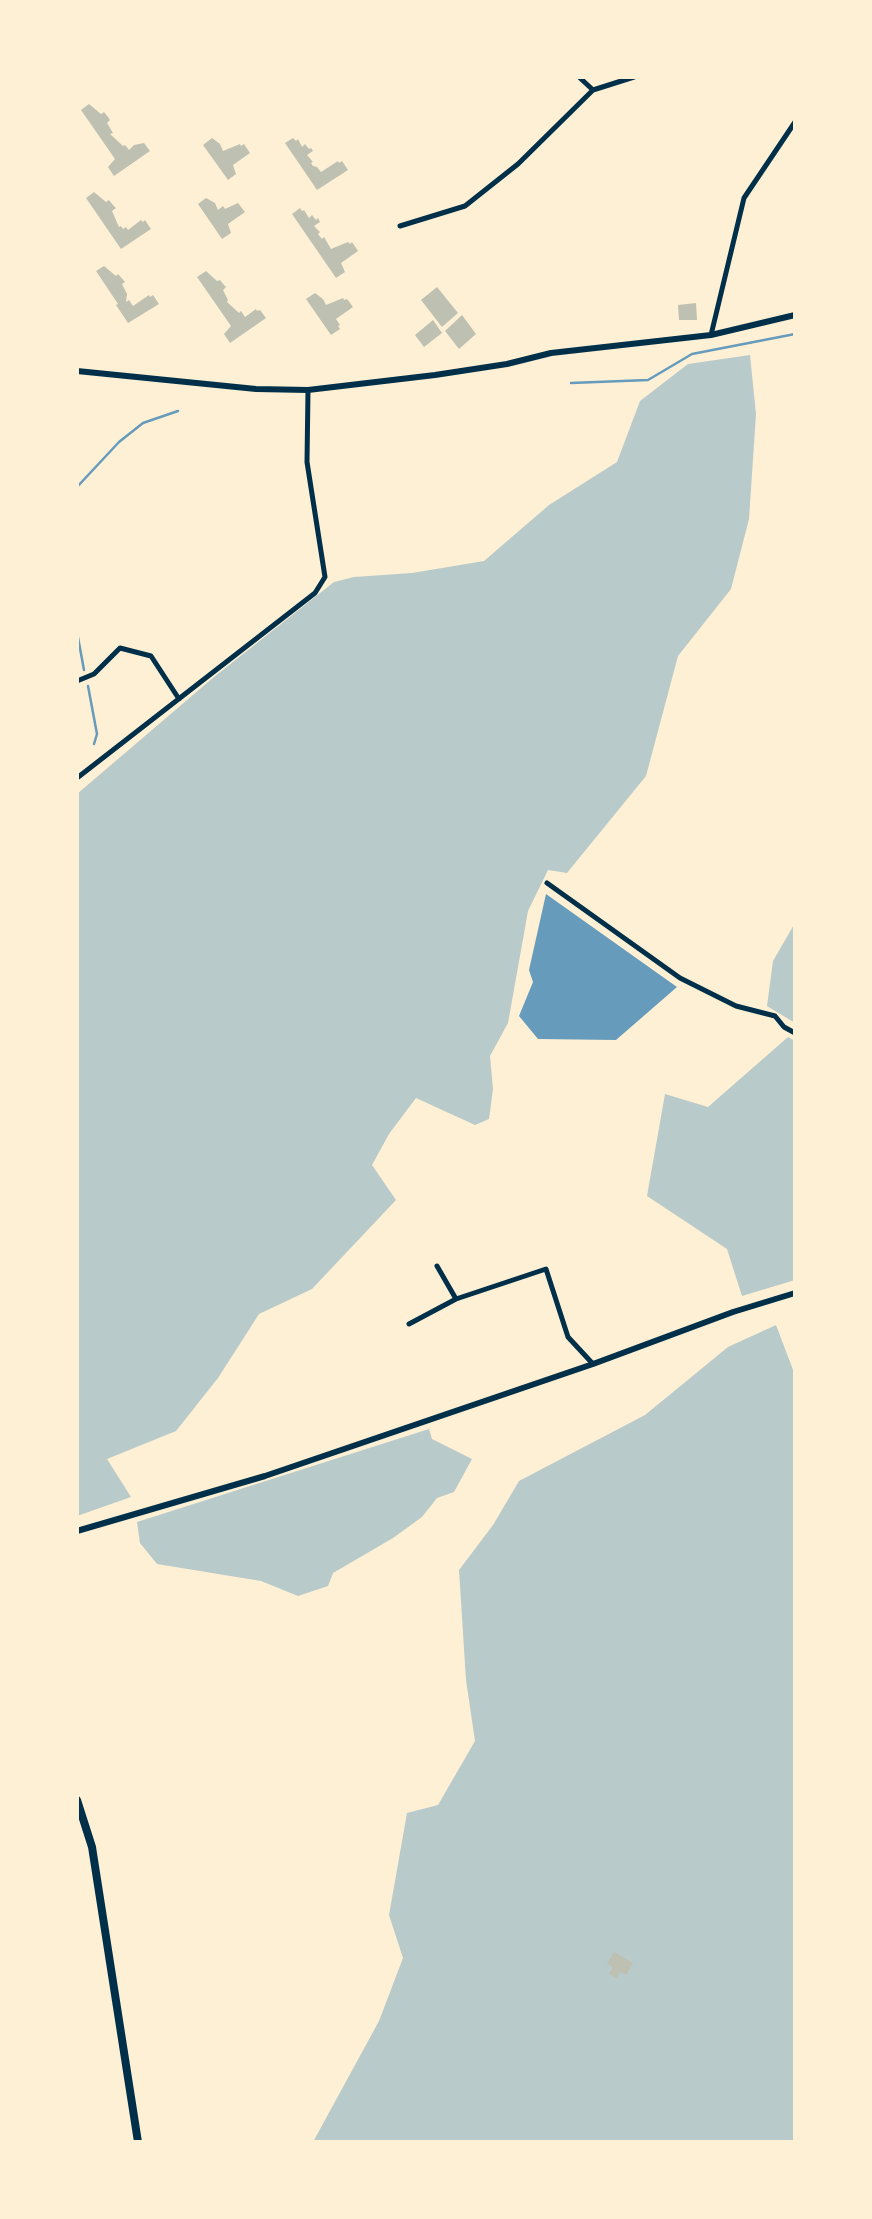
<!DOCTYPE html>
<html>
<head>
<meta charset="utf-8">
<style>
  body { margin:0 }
  #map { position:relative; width:872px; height:2219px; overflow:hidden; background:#fdf0d5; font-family:Figtree,sans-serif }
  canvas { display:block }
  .frame { position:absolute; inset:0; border:79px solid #fdf0d5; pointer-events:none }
</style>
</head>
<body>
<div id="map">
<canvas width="872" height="2219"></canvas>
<div class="frame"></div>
</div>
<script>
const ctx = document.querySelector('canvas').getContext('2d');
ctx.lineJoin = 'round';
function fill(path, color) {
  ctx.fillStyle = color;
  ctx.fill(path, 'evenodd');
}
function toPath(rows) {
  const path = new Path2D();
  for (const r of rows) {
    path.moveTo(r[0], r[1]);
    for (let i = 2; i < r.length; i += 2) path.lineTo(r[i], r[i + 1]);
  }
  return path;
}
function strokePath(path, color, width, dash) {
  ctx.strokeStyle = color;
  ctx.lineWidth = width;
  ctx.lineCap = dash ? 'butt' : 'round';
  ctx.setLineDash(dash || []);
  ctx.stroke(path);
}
fill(toPath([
  [750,355,756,414,749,519,731,589,678,656,646,776,567,873,548,870,528,911,508,1023,490,1056,493,1089,489,1119,475,1125,416,1098,389,1134,372,1165,396,1200,312,1289,259,1314,218,1378,176,1431,107,1459,131,1497,77,1516,77,794,214,677,334,582,354,577,412,573,484,561,549,505,617,462,640,401,688,364],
  [795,923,795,1023,767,1006,773,961],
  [788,1037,795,1041,795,1280,742,1296,727,1249,647,1196,665,1094,708,1107],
  [776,1325,795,1375,795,2142,313,2142,379,2021,403,1958,389,1915,407,1813,438,1805,475,1741,466,1680,459,1570,493,1525,519,1481,645,1415,728,1347],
  [429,1429,432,1439,472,1459,454,1492,437,1498,422,1517,393,1538,333,1573,328,1586,298,1596,261,1581,157,1564,140,1543,137,1522]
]), '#b9caca');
fill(toPath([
  [546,894,677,987,616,1040,538,1039,519,1016,533,982,529,970]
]), '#669bbc');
strokePath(toPath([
  [571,383,648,380,692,354,795,334],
  [77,487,119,442,143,423,178,411],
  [77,632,84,670],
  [88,686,97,734,94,744]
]), '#669bbc', 2.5);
fill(toPath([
  [89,104,101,114,104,112,108,117,110,120,107,123,113,133,110,134,123,146,125,145,129,150,134,145,144,143,150,151,114,176,108,167,115,159,81,110],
  [212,138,220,144,223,151,240,144,241,146,244,144,250,153,233,165,236,174,228,180,203,145],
  [293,138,296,141,298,139,302,147,305,144,309,149,311,148,313,151,307,155,313,162,311,163,313,166,317,167,321,172,338,161,339,163,342,161,348,170,317,190,285,143],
  [94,192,106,202,109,200,113,205,116,208,112,211,119,227,121,226,123,229,126,227,128,230,141,220,143,222,145,220,151,229,121,249,86,198],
  [206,198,215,203,218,210,223,206,225,209,238,203,245,212,228,224,231,233,222,239,198,204],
  [300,208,302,211,304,210,309,218,312,215,316,220,318,218,320,222,314,226,320,232,318,234,322,239,324,237,331,249,348,242,350,244,352,242,358,251,341,263,345,272,336,278,292,214],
  [104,266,116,276,118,274,125,282,122,284,127,294,126,302,129,300,133,306,149,295,150,297,153,295,159,304,128,323,116,305,118,304,96,271],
  [206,271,217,281,220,280,224,285,226,287,223,290,228,300,227,302,239,313,241,311,245,317,256,309,257,311,260,310,266,318,230,343,224,334,231,326,197,277],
  [437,287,458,313,442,327,421,300],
  [315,293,323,299,326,305,343,298,344,300,347,299,353,307,336,319,340,325,338,326,340,329,331,335,306,299],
  [696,303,697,320,679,320,678,305],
  [462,315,476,334,459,349,445,331],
  [433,320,442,333,424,347,415,335],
  [614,1952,633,1963,626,1975,620,1972,617,1978,609,1974,613,1967,607,1964]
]), '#bec0b2');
strokePath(toPath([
  [579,77,593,90],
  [400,226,465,206,518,164,593,90,634,77],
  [711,335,744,198,795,122],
  [77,681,94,674,120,648,151,656,179,699],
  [77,778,315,593,325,577,307,462,308,390],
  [547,883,680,978,736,1006,775,1016,784,1027,795,1033],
  [437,1266,456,1299],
  [409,1324,456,1299,546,1269,568,1337,593,1364]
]), '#003049', 5);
strokePath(toPath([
  [77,371,256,389,308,390,435,375,507,364,551,353,711,335,795,315],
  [77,1531,265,1476,593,1364,733,1312,795,1293]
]), '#003049', 6);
strokePath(toPath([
  [77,1800,92,1847,138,2142]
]), '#003049', 8);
</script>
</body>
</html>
